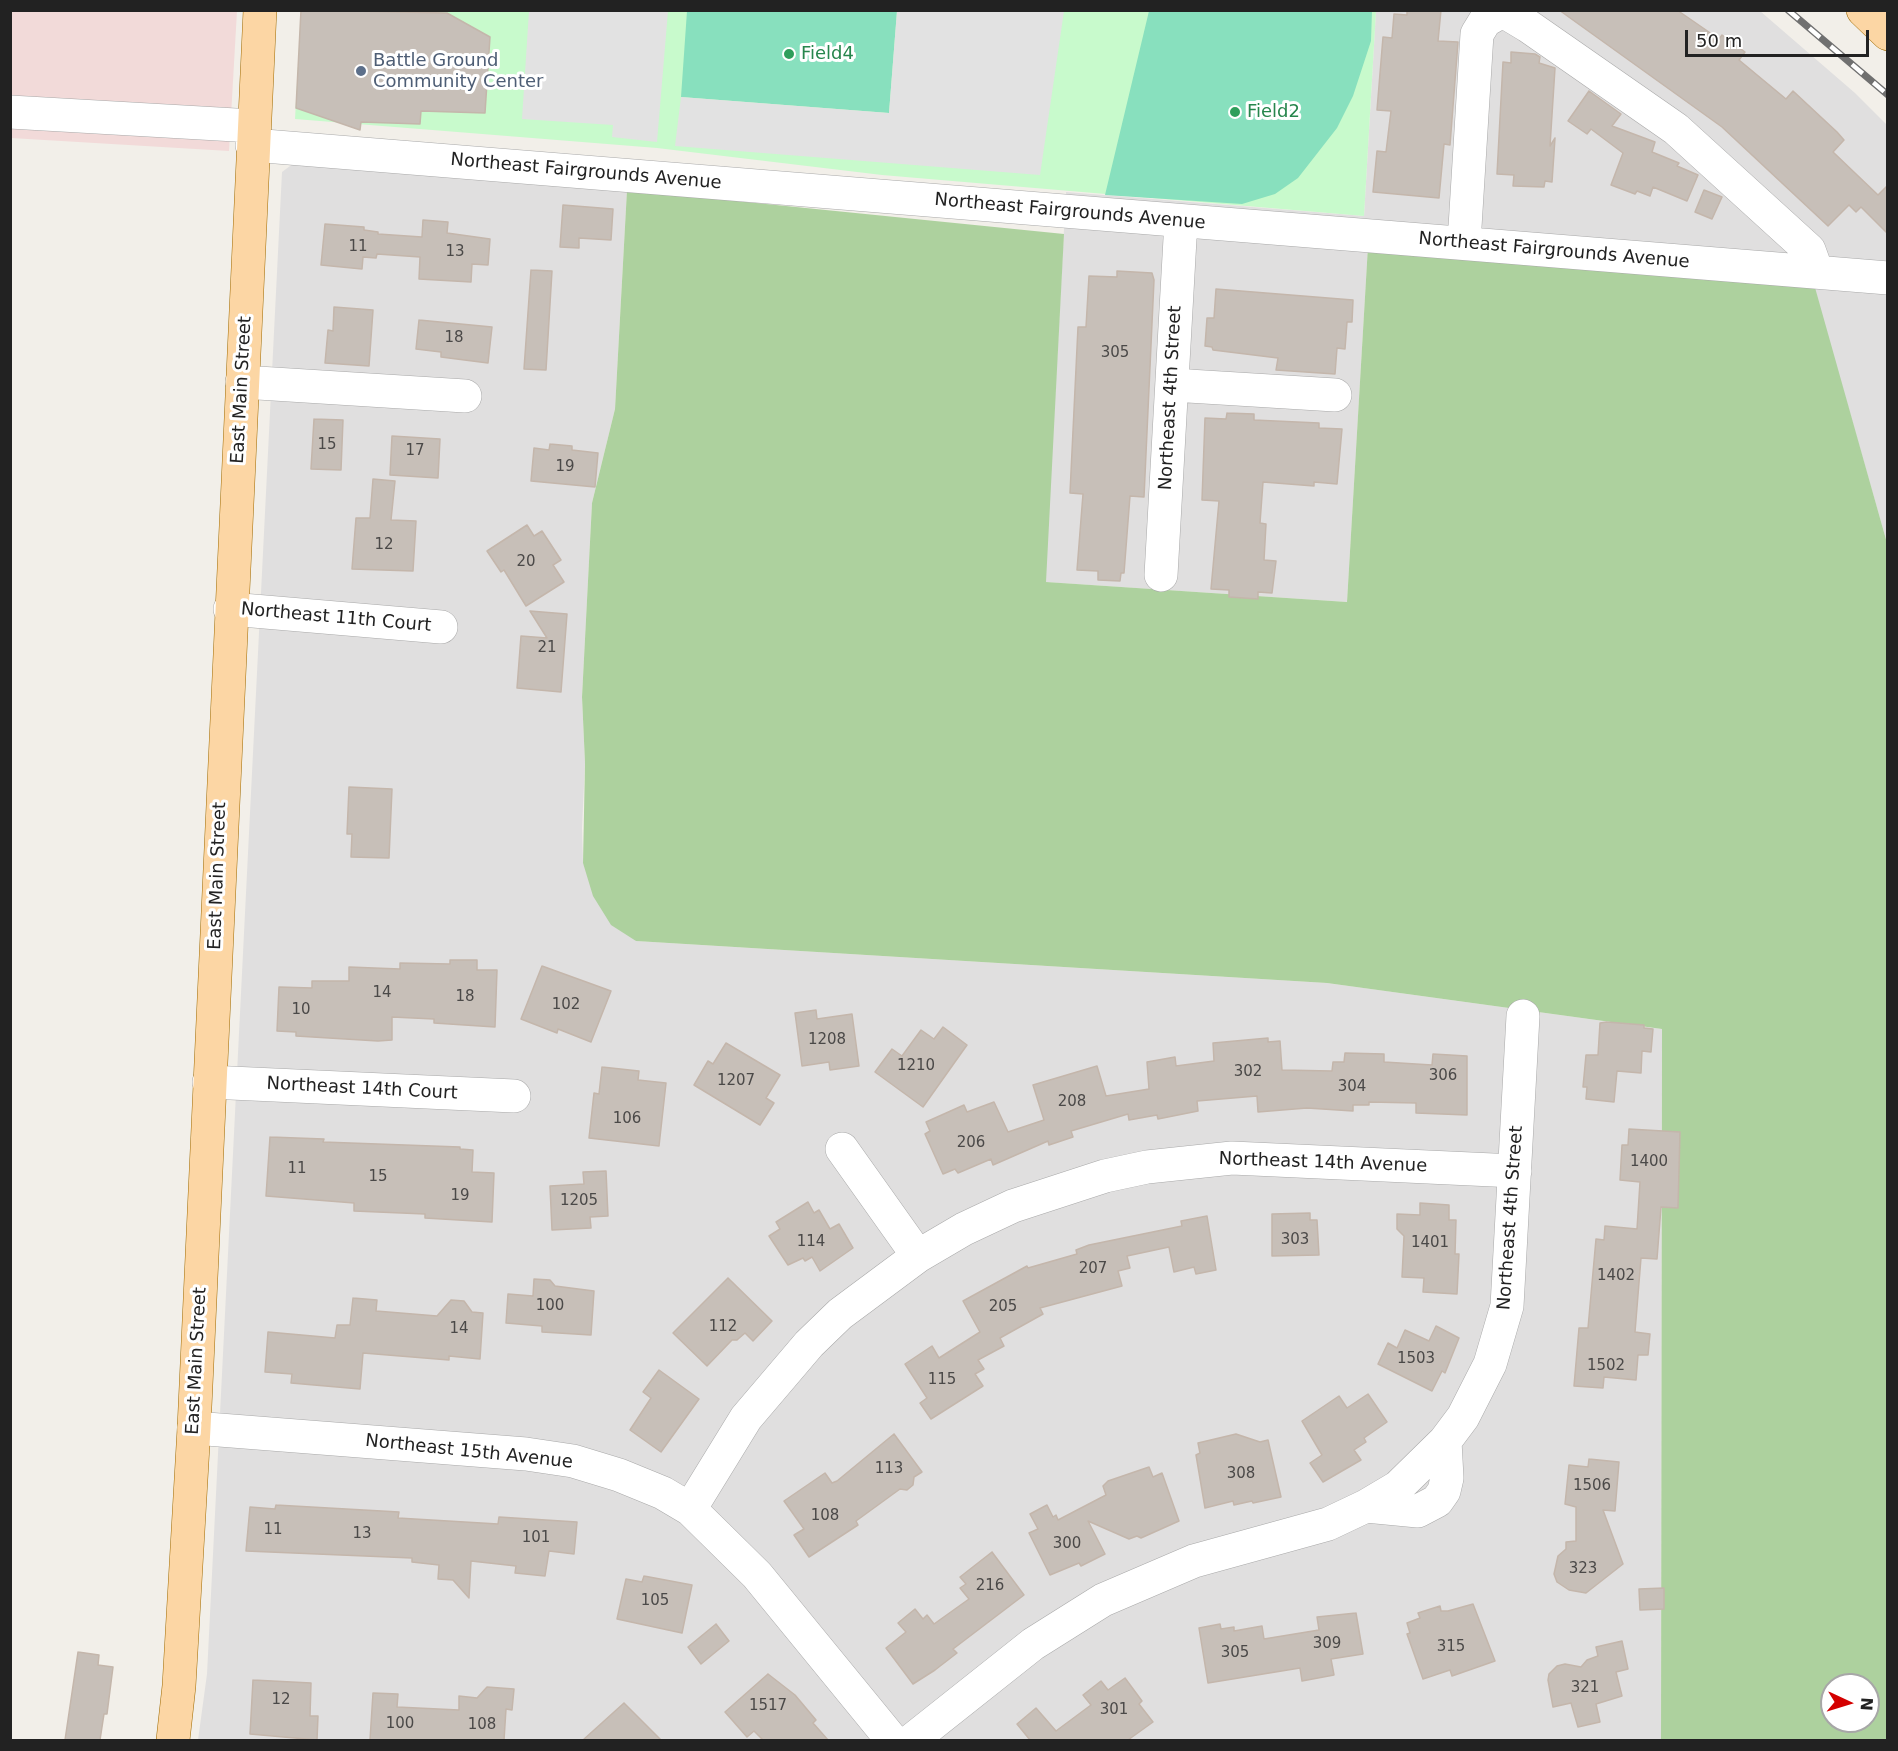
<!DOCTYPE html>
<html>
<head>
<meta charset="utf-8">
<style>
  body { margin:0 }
  #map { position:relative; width:1898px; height:1751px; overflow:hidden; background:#f2efe9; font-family:"DejaVu Sans",sans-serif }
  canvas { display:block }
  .frame { position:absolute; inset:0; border:12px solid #222; pointer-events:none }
  .north { position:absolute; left:1820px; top:1673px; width:60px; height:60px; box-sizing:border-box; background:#fff; border:2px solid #a7a7a7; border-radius:50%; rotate:94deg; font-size:16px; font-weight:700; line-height:24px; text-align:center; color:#222 }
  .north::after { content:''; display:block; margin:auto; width:21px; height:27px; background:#d40000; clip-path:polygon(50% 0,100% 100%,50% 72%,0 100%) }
  .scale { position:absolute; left:1685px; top:30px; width:184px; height:27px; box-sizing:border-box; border:3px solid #222; border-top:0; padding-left:8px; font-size:18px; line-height:21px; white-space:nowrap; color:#222; -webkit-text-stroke:4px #fff; paint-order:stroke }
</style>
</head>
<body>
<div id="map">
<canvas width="1898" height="1751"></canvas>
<div class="frame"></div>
<div class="north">N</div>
<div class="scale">50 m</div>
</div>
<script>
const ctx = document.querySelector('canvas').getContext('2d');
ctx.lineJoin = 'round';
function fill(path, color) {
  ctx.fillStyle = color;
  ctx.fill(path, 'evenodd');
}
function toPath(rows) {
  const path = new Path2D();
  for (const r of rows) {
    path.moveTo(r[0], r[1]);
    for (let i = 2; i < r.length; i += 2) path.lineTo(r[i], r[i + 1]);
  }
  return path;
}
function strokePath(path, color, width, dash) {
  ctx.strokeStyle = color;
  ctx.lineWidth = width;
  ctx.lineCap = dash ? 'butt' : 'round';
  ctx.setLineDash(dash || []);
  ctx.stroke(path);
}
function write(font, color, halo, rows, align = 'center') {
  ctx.font = font + ' "DejaVu Sans",sans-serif';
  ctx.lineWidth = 6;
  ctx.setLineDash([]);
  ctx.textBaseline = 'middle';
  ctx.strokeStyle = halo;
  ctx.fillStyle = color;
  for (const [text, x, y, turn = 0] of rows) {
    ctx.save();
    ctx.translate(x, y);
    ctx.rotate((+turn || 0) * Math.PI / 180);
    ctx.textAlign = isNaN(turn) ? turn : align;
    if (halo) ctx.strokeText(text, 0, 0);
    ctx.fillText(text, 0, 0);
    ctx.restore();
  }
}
fill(toPath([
  [1376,11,1760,11,1855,93,1887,125,1887,543,1813,284,1368,247,1347,602,1045,582,1066,192,1364,216],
  [294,163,627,190,615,409,592,503,582,697,585,763,582,828,583,863,636,941,1327,983,1662,1029,1661,1740,198,1740,207,1674,282,172]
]), '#e0dfdf');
fill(toPath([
  [10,11,237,11,229,151,11,138]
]), '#f2dad9');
fill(toPath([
  [627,190,1064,234,1046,582,1347,602,1368,246,1814,284,1887,543,1887,1740,1661,1740,1662,1029,1327,983,636,941,611,925,593,896,583,863,585,763,582,697,592,503,615,409],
  [1832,1685,1868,1685,1868,1721,1832,1721]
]), '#add19e');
fill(toPath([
  [301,11,1376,11,1364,216,882,175,657,148,295,119]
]), '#c8facc');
fill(toPath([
  [687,11,897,11,889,113,681,97],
  [1149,11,1372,11,1371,41,1353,96,1337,128,1298,178,1275,194,1242,204,1105,195]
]), '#88e0be');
fill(toPath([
  [529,11,668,11,657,142,612,137,613,125,522,119],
  [897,11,1064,11,1040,175,675,146,681,97,889,113]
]), '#e2e2e2');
const building = toPath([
  [301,10,447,13,490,37,485,113,421,111,420,124,361,122,360,130,296,108,301,10],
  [1407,10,1441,10,1438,41,1458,42,1450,145,1444,144,1439,198,1373,192,1377,151,1386,152,1391,111,1377,110,1383,37,1392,38,1394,14,1407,15,1407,10],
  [1559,10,1677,10,1719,39,1722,35,1745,52,1739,60,1786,99,1793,91,1837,132,1844,140,1833,152,1878,195,1887,186,1887,233,1861,207,1856,212,1849,205,1828,226,1722,127,1559,10],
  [1511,52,1535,54,1540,57,1539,63,1555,68,1550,146,1555,138,1552,182,1545,181,1544,187,1513,186,1514,175,1497,174,1503,62,1511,63,1511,52],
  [1589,91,1621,114,1612,126,1655,142,1652,152,1679,163,1677,166,1698,175,1687,201,1653,187,1650,196,1637,191,1635,194,1611,185,1623,153,1591,129,1587,134,1568,121,1589,91],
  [1704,190,1722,197,1712,219,1695,212,1704,190],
  [563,205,613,209,611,240,579,238,579,248,560,247,563,205],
  [423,220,448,222,447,233,490,239,488,265,472,264,471,282,419,279,420,257,377,254,376,258,363,257,362,269,321,265,325,224,364,227,364,230,378,232,378,234,422,237,423,220],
  [531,270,552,271,546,370,524,369,531,270],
  [1117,271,1152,273,1154,280,1144,497,1130,496,1124,573,1121,573,1120,581,1098,580,1098,571,1077,570,1083,494,1070,493,1078,327,1086,327,1089,276,1117,277,1117,271],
  [1216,289,1353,300,1352,322,1347,322,1345,349,1337,348,1335,374,1276,370,1278,358,1213,350,1212,347,1205,346,1207,318,1214,318,1216,289],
  [334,307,373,310,369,366,325,363,328,330,333,331,334,307],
  [419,320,492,327,488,363,441,357,441,352,416,349,419,320],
  [1227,413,1254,414,1254,420,1319,423,1319,428,1342,429,1337,484,1314,482,1314,486,1263,482,1260,523,1266,524,1264,560,1276,561,1272,593,1258,592,1258,599,1229,597,1229,590,1211,589,1219,501,1202,500,1205,418,1226,419,1227,413],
  [314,419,343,420,341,470,311,469,314,419],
  [392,436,440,439,438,478,390,475,392,436],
  [550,444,572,446,572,450,598,453,595,487,531,481,534,448,549,450,550,444],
  [373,479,395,481,391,520,416,521,413,571,352,569,356,518,370,518,373,479],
  [527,525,534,536,542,531,561,560,553,565,564,582,526,606,504,570,501,572,487,551,527,525],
  [530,611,567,614,561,692,517,688,521,636,547,638,530,611],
  [349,787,392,789,389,858,351,857,352,834,347,834,349,787],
  [450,960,477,960,477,970,497,970,495,1027,434,1023,434,1019,392,1017,392,1040,378,1041,296,1036,296,1032,277,1031,279,987,312,988,312,981,349,981,349,967,400,969,400,963,450,964,450,960],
  [542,966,611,991,591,1042,558,1029,557,1033,521,1019,542,966],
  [816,1010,817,1019,852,1014,859,1066,830,1070,829,1062,802,1066,795,1013,816,1010],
  [1607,1022,1644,1025,1644,1028,1653,1029,1651,1052,1642,1051,1641,1073,1617,1071,1614,1102,1586,1099,1587,1087,1583,1087,1586,1055,1598,1055,1600,1023,1607,1022],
  [943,1027,967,1045,923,1107,875,1072,892,1049,902,1056,921,1030,934,1039,943,1027],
  [1268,1038,1268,1042,1280,1041,1282,1070,1332,1071,1333,1062,1344,1062,1345,1053,1384,1054,1384,1062,1432,1065,1433,1054,1467,1056,1467,1115,1416,1113,1416,1103,1369,1102,1369,1105,1353,1105,1353,1111,1307,1108,1258,1112,1257,1096,1197,1101,1198,1111,1158,1119,1157,1115,1129,1120,1128,1114,1071,1131,1073,1137,1049,1145,1048,1141,993,1165,991,1159,958,1173,955,1169,943,1174,925,1134,930,1131,926,1122,964,1105,967,1112,994,1102,1008,1132,1044,1120,1033,1085,1097,1066,1106,1096,1149,1089,1147,1062,1175,1057,1176,1066,1214,1061,1213,1043,1268,1038],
  [726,1043,780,1075,766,1098,774,1103,760,1125,694,1085,708,1061,713,1064,726,1043],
  [602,1067,639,1071,638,1080,666,1083,659,1146,589,1138,594,1093,599,1094,602,1067],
  [1629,1129,1680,1132,1678,1208,1661,1207,1657,1259,1641,1258,1635,1332,1650,1334,1648,1355,1638,1355,1636,1380,1604,1377,1603,1388,1574,1386,1579,1328,1588,1328,1596,1239,1604,1240,1605,1226,1637,1229,1640,1182,1620,1180,1622,1145,1628,1145,1629,1129],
  [270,1137,324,1139,323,1142,460,1147,460,1149,473,1150,472,1172,494,1173,492,1222,425,1218,425,1214,354,1211,354,1203,266,1196,270,1137],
  [606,1171,608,1216,590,1217,591,1228,552,1230,550,1186,584,1184,583,1172,606,1171],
  [808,1202,814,1213,819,1210,830,1229,839,1224,853,1248,820,1271,812,1257,805,1261,803,1258,788,1265,769,1236,780,1229,776,1222,808,1202],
  [1420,1203,1449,1205,1449,1220,1456,1220,1455,1254,1459,1254,1457,1294,1423,1292,1424,1278,1402,1277,1404,1236,1397,1229,1397,1214,1420,1215,1420,1203],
  [1310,1213,1310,1220,1317,1220,1319,1255,1272,1256,1272,1214,1310,1213],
  [1207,1216,1216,1270,1196,1274,1194,1267,1174,1272,1169,1247,1127,1256,1130,1268,1118,1271,1122,1286,1040,1308,1043,1314,1000,1338,1004,1346,978,1360,984,1369,975,1374,983,1386,931,1419,920,1403,927,1398,905,1364,932,1346,939,1358,980,1332,963,1301,1027,1266,1028,1268,1077,1254,1076,1250,1089,1245,1182,1226,1181,1221,1207,1216],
  [728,1278,772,1321,753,1341,745,1333,737,1340,732,1340,707,1366,673,1333,728,1278],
  [534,1279,550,1280,555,1286,594,1291,591,1335,542,1332,542,1326,506,1323,508,1294,533,1296,534,1279],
  [353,1298,377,1300,376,1311,437,1316,451,1300,464,1301,472,1312,483,1313,480,1359,449,1356,449,1360,363,1353,360,1389,291,1383,292,1374,265,1372,268,1332,335,1338,337,1325,350,1325,353,1298],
  [1436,1326,1459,1338,1445,1373,1442,1371,1432,1391,1378,1364,1388,1343,1397,1348,1405,1330,1429,1341,1436,1326],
  [659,1370,699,1399,661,1452,630,1430,651,1398,643,1392,659,1370],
  [1368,1394,1387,1422,1364,1438,1366,1442,1354,1450,1361,1460,1323,1482,1310,1463,1322,1455,1302,1421,1339,1396,1347,1408,1368,1394],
  [894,1434,922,1472,914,1477,913,1485,907,1490,900,1489,856,1521,858,1525,809,1557,794,1535,804,1529,784,1501,825,1473,832,1483,837,1481,894,1434],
  [1236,1434,1260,1442,1268,1440,1281,1497,1253,1503,1252,1501,1234,1505,1233,1501,1205,1508,1196,1455,1200,1453,1198,1443,1236,1434],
  [1589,1459,1619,1462,1615,1511,1603,1510,1623,1564,1586,1593,1569,1590,1557,1582,1554,1574,1558,1556,1566,1549,1566,1542,1576,1541,1576,1507,1565,1504,1569,1465,1588,1467,1589,1459],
  [1149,1467,1153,1477,1162,1473,1179,1521,1141,1538,1137,1536,1129,1539,1088,1521,1105,1554,1081,1566,1079,1563,1050,1575,1029,1533,1038,1529,1030,1514,1047,1505,1053,1517,1056,1515,1058,1520,1106,1495,1103,1486,1108,1481,1149,1467],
  [276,1505,399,1512,398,1518,498,1524,499,1517,577,1522,574,1554,549,1551,545,1576,515,1573,516,1566,471,1561,469,1598,453,1580,438,1579,439,1565,412,1562,412,1558,246,1551,250,1507,275,1509,276,1505],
  [992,1552,1024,1595,953,1649,957,1653,935,1670,913,1684,886,1648,906,1632,898,1623,915,1609,923,1619,927,1615,934,1624,969,1599,960,1588,966,1584,960,1577,992,1552],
  [644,1576,692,1585,682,1633,617,1619,626,1579,642,1582,644,1576],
  [1664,1588,1664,1609,1640,1610,1639,1589,1664,1588],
  [1473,1604,1495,1661,1452,1676,1450,1670,1423,1679,1407,1634,1410,1633,1407,1623,1420,1618,1418,1613,1440,1606,1441,1611,1448,1611,1473,1604],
  [1356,1613,1363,1654,1331,1659,1334,1675,1302,1681,1300,1668,1208,1683,1199,1628,1220,1624,1221,1629,1234,1627,1234,1631,1262,1626,1264,1639,1319,1630,1317,1617,1356,1613],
  [716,1624,729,1641,701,1664,688,1647,716,1624],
  [1622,1641,1628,1669,1616,1672,1622,1696,1596,1704,1600,1722,1578,1727,1571,1703,1553,1707,1548,1680,1549,1674,1557,1666,1565,1664,1581,1667,1587,1660,1598,1656,1596,1647,1622,1641],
  [78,1652,99,1655,98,1665,113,1667,107,1714,104,1714,100,1740,65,1740,78,1652],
  [768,1674,795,1695,816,1720,813,1723,828,1740,763,1740,754,1731,747,1737,725,1712,768,1674],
  [1125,1678,1142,1701,1139,1704,1153,1722,1128,1740,1030,1740,1017,1724,1036,1708,1056,1731,1091,1705,1083,1695,1101,1681,1108,1690,1125,1678],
  [253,1680,311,1683,310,1716,318,1716,317,1740,250,1734,253,1680],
  [487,1687,514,1689,512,1710,506,1709,504,1740,370,1740,373,1693,398,1694,397,1707,459,1710,459,1696,477,1698,487,1687],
  [624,1703,661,1740,583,1740,624,1703]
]);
fill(building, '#c7bfb8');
strokePath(building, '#c4b6ab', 1.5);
const minor = toPath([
  [10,112,253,126],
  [252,145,1888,278],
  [1464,243,1477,34,1485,21,1499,13,1508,14,1528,26,1676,129,1809,250,1817,272],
  [242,382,465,396],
  [1172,385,1335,395],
  [1161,575,1181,221],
  [230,609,441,627],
  [209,1082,514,1096],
  [842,1149,918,1256],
  [194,1428,526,1454,573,1461,619,1475,663,1493,690,1509,757,1575,892,1740],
  [1366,1506,1418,1511,1437,1501,1444,1491,1447,1478,1445,1441],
  [690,1509,746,1418,809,1344,840,1314,918,1256,964,1229,1013,1206,1105,1176,1147,1167,1232,1158,1515,1171],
  [912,1740,1033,1644,1103,1600,1194,1561,1328,1524,1366,1506,1398,1487,1445,1441,1463,1417,1490,1364,1507,1306,1523,1016]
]);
const major = toPath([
  [1863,10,1888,34],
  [173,1740,179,1686,194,1428,260,10]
]);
strokePath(minor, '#a9a9a9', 34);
strokePath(major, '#a06b00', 34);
strokePath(minor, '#fff', 33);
strokePath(major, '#fcd6a4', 33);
const rail = toPath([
  [1788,10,1888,95]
]);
strokePath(rail, '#707070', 7);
strokePath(rail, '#fff', 4.5, [14]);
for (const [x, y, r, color] of [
  [789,54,6,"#2e9e5b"],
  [361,71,6,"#5c6f8a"],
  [1235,112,6,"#2e9e5b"]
]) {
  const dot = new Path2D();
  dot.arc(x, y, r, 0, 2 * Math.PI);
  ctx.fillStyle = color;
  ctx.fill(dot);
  strokePath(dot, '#fff', 2);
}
write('15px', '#4b4948', null, [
  ["11",358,247],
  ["13",455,252],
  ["18",454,338],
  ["305",1115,353],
  ["15",327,445],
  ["17",415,451],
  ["19",565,467],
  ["12",384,545],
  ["20",526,562],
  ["21",547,648],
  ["14",382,993],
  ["18",465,997],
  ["102",566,1005],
  ["10",301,1010],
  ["1208",827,1040],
  ["1210",916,1066],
  ["302",1248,1072],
  ["306",1443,1076],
  ["1207",736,1081],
  ["304",1352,1087],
  ["208",1072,1102],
  ["106",627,1119],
  ["206",971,1143],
  ["1400",1649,1162],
  ["11",297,1169],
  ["15",378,1177],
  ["19",460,1196],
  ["1205",579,1201],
  ["303",1295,1240],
  ["114",811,1242],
  ["1401",1430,1243],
  ["207",1093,1269],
  ["1402",1616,1276],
  ["100",550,1306],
  ["205",1003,1307],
  ["112",723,1327],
  ["14",459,1329],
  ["1503",1416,1359],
  ["1502",1606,1366],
  ["115",942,1380],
  ["113",889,1469],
  ["308",1241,1474],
  ["1506",1592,1486],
  ["108",825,1516],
  ["11",273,1530],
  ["13",362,1534],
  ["101",536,1538],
  ["300",1067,1544],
  ["323",1583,1569],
  ["216",990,1586],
  ["105",655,1601],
  ["309",1327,1644],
  ["315",1451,1647],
  ["305",1235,1653],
  ["321",1585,1688],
  ["12",281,1700],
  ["1517",768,1706],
  ["301",1114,1710],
  ["100",400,1724],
  ["108",482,1725]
]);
write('18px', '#27864d', '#fff', [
  ["Field4",801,54],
  ["Field2",1247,112]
], 'left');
write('18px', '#4e5e75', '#fff', [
  ["Battle Ground",373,61],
  ["Community Center",373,82]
], 'left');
write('18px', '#222', '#fff', [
  ["Northeast Fairgrounds Avenue",586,172,5],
  ["Northeast Fairgrounds Avenue",1070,212,5],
  ["Northeast Fairgrounds Avenue",1554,251,5],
  ["East Main Street",242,390,-87],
  ["Northeast 4th Street",1171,398,-87],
  ["Northeast 11th Court",336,618,5],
  ["East Main Street",218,876,-88],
  ["Northeast 14th Court",362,1089,3],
  ["Northeast 14th Avenue",1323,1163,2],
  ["Northeast 4th Street",1511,1218,-86],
  ["East Main Street",197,1361,-87],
  ["Northeast 15th Avenue",469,1452,6]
]);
</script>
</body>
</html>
